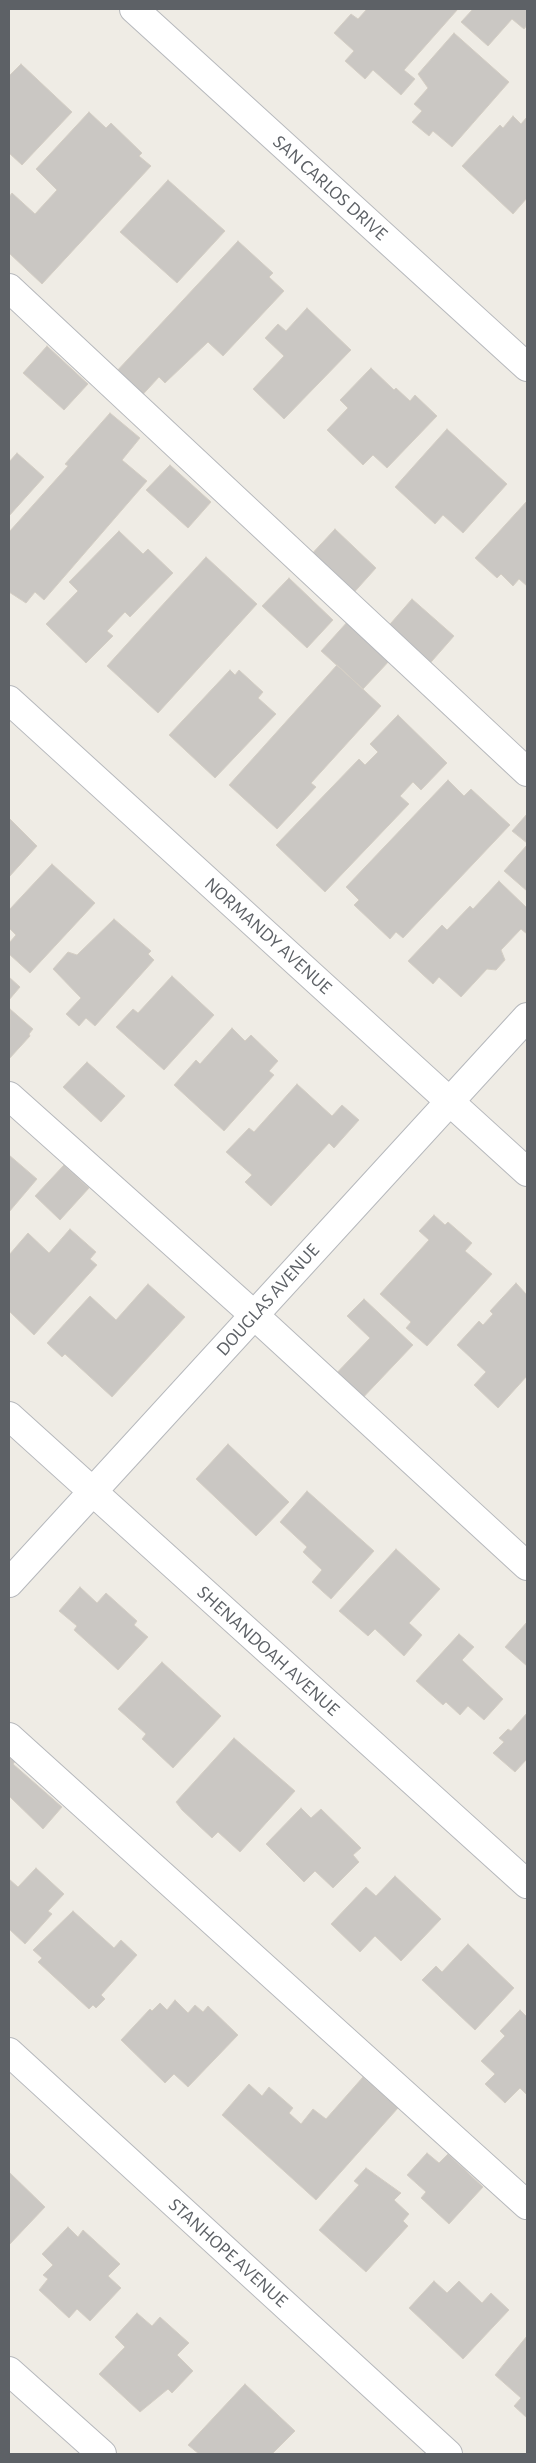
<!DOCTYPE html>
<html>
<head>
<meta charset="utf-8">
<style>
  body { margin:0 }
  #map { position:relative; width:536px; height:2463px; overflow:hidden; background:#efece5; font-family:"Alegreya Sans",sans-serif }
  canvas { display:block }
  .frame { position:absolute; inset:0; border:10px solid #5d6166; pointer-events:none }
</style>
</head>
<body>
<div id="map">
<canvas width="536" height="2463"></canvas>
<div class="frame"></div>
</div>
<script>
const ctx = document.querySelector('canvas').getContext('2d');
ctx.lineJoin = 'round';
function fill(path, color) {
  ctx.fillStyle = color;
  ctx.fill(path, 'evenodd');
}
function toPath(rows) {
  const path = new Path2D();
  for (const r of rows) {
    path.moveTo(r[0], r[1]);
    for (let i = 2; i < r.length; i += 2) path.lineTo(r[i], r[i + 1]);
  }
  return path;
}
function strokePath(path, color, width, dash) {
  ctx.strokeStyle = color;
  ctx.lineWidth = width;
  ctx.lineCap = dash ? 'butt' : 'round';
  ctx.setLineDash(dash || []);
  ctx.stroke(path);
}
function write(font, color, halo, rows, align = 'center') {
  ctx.font = font + ' "Alegreya Sans",sans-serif';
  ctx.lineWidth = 4;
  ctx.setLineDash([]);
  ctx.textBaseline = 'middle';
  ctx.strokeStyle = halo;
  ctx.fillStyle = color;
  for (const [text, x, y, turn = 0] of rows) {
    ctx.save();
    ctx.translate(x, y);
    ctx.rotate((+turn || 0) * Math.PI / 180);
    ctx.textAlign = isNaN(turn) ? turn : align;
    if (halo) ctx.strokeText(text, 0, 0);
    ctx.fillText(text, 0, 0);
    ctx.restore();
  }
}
const building = toPath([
  [367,9,458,9,404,70,415,79,401,95,373,70,365,79,345,61,354,51,334,33,351,14,358,19,367,9],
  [473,9,527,9,527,25,524,29,512,19,488,46,461,22,473,9],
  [454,33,509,82,452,147,433,131,429,136,412,122,422,111,414,104,428,88,418,74,454,33],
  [21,64,72,112,22,165,9,153,9,76,21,64],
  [89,112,106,128,111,123,142,153,139,156,151,166,42,284,9,253,9,197,12,193,35,214,57,190,36,169,89,112],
  [513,116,521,124,527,117,527,198,513,214,462,166,500,125,503,128,513,116],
  [168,180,225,231,177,283,120,232,168,180],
  [238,241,273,273,269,277,284,291,223,356,208,342,165,383,159,377,135,403,115,373,238,241],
  [307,308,351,350,284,419,253,389,284,356,265,338,278,324,286,331,307,308],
  [47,346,88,384,64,410,23,373,47,346],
  [371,368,394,390,396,388,410,401,415,395,437,416,387,468,373,455,363,465,327,430,348,408,340,400,371,368],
  [110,413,140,438,122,460,147,481,44,600,35,592,26,603,9,592,9,532,68,466,65,464,110,413],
  [447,429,507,484,463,533,443,515,435,524,395,487,447,429],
  [17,453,44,477,9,516,9,462,17,453],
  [170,465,211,502,188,528,146,490,170,465],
  [527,501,527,586,519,579,513,586,501,574,497,578,475,558,527,501],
  [335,529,376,568,349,598,307,559,335,529],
  [119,531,143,554,148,549,173,573,130,617,125,612,107,631,113,636,86,663,46,624,78,591,69,582,119,531],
  [206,557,257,604,158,713,107,666,206,557],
  [289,578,333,620,307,648,262,606,289,578],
  [412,599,454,636,425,669,384,631,412,599],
  [349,620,391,659,363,689,321,651,349,620],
  [337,665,381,706,311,783,316,787,277,829,229,785,337,665],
  [230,670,235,675,239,670,263,692,258,698,276,714,215,778,169,735,230,670],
  [398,715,447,763,421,790,413,782,400,796,409,804,325,892,276,845,359,759,365,765,378,752,370,744,398,715],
  [448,780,464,796,471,789,510,825,403,938,396,932,390,939,354,905,359,900,346,887,448,780],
  [527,814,527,843,512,831,527,814],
  [9,818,37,846,9,877,9,818],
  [527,845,527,891,504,871,527,845],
  [52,864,95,903,30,973,9,954,9,943,16,935,9,928,9,910,52,864],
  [499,881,527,908,527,934,521,929,501,950,505,960,496,970,487,969,461,997,439,977,433,984,408,961,442,925,447,930,470,906,473,909,499,881],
  [114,919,151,951,148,954,154,960,95,1026,86,1018,79,1026,66,1014,81,998,53,969,68,952,77,955,114,919],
  [172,976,214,1015,164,1070,116,1027,133,1009,138,1013,172,976],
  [9,977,20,987,9,1000,9,977],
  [10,1009,33,1029,29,1034,30,1036,9,1059,10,1009],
  [232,1028,245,1041,251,1035,278,1061,269,1071,274,1075,224,1131,174,1085,196,1060,200,1064,232,1028],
  [87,1062,125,1096,101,1122,63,1087,87,1062],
  [297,1084,332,1116,342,1105,359,1120,334,1148,329,1143,271,1206,245,1182,252,1175,226,1152,249,1128,254,1132,297,1084],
  [9,1155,37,1179,9,1212,9,1155],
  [64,1165,89,1188,60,1220,35,1196,64,1165],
  [434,1215,445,1225,448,1222,472,1243,465,1251,492,1274,427,1346,406,1328,411,1322,380,1294,429,1240,419,1231,434,1215],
  [70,1229,96,1252,90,1259,97,1265,34,1335,9,1311,9,1255,28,1233,49,1253,70,1229],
  [516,1283,527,1295,527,1376,498,1408,474,1385,486,1372,457,1345,479,1321,483,1325,493,1314,490,1311,516,1283],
  [148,1284,185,1317,112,1397,65,1354,62,1357,47,1343,90,1296,116,1320,148,1284],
  [364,1299,413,1345,357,1404,331,1379,370,1338,347,1316,364,1299],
  [228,1444,289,1502,256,1536,196,1479,228,1444],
  [307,1491,374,1551,331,1599,312,1582,322,1570,303,1552,307,1547,280,1522,307,1491],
  [396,1549,440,1589,409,1623,422,1635,404,1656,375,1629,368,1636,339,1611,396,1549],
  [80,1587,97,1603,106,1593,137,1621,134,1625,148,1637,118,1670,74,1630,77,1626,59,1611,80,1587],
  [527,1622,527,1666,505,1647,527,1622],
  [459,1634,474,1647,462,1660,503,1699,484,1720,468,1706,460,1715,446,1702,443,1705,416,1681,459,1634],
  [162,1662,221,1716,173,1768,142,1739,146,1734,118,1709,162,1662],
  [527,1713,527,1759,515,1772,493,1753,504,1742,499,1738,508,1729,511,1731,527,1713],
  [234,1738,295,1791,240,1852,218,1832,212,1838,182,1810,176,1802,234,1738],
  [9,1752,17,1759,13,1764,62,1807,43,1829,9,1796,9,1752],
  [301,1808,311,1818,321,1809,361,1848,353,1855,359,1862,333,1888,315,1871,304,1882,266,1844,301,1808],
  [36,1868,64,1894,48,1911,52,1914,25,1944,9,1929,9,1879,18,1887,36,1868],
  [395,1876,441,1919,401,1961,375,1936,360,1952,331,1924,366,1887,376,1896,395,1876],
  [73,1911,114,1948,121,1940,137,1955,101,1995,105,1999,96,2008,93,2005,89,2009,38,1962,42,1958,33,1950,73,1911],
  [468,1944,514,1988,475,2030,422,1980,436,1966,442,1972,468,1944],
  [175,2000,188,2013,195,2005,203,2012,208,2006,238,2035,188,2087,174,2074,165,2083,121,2040,150,2009,152,2011,160,2003,167,2010,175,2000],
  [520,2010,527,2017,527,2095,520,2088,505,2103,485,2084,495,2074,481,2061,505,2036,500,2031,520,2010],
  [363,2077,398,2108,316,2200,222,2115,249,2084,262,2096,269,2087,293,2108,289,2113,301,2124,313,2109,326,2119,363,2077],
  [427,2153,439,2163,448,2154,483,2187,449,2224,421,2198,426,2192,407,2175,427,2153],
  [366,2168,401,2193,394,2200,409,2214,403,2221,408,2226,366,2272,319,2230,359,2185,354,2181,366,2168],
  [9,2172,45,2207,9,2245,9,2172],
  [68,2227,78,2237,83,2230,120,2264,108,2276,121,2288,90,2321,77,2309,69,2318,39,2290,48,2279,43,2275,53,2265,42,2254,68,2227],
  [434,2281,447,2293,459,2281,482,2303,491,2293,509,2310,463,2359,409,2308,434,2281],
  [137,2313,152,2326,160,2317,189,2343,177,2355,193,2371,172,2393,168,2389,140,2412,99,2374,125,2347,115,2337,137,2313],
  [527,2336,527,2418,514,2406,521,2398,495,2375,527,2336],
  [245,2384,295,2431,272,2454,199,2454,188,2445,245,2384]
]);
fill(building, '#cac7c3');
strokePath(building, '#d4cec4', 1);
const minor = toPath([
  [134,9,527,367],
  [9,288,527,772],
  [9,700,527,1172],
  [9,1096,254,1315,527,1566],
  [9,1416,527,1884],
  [9,1583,527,1017],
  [9,1737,527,2205],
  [9,2052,448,2454],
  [9,2371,102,2454]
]);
strokePath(minor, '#b6b8bc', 30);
strokePath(minor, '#fff', 28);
write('19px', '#5d6166', '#fff', [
  ["SAN CARLOS DRIVE",330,188,42],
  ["NORMANDY AVENUE",268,936,42],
  ["DOUGLAS AVENUE",268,1300,-48],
  ["SHENANDOAH AVENUE",268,1651,42],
  ["STANHOPE AVENUE",228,2253,42]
]);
</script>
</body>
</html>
